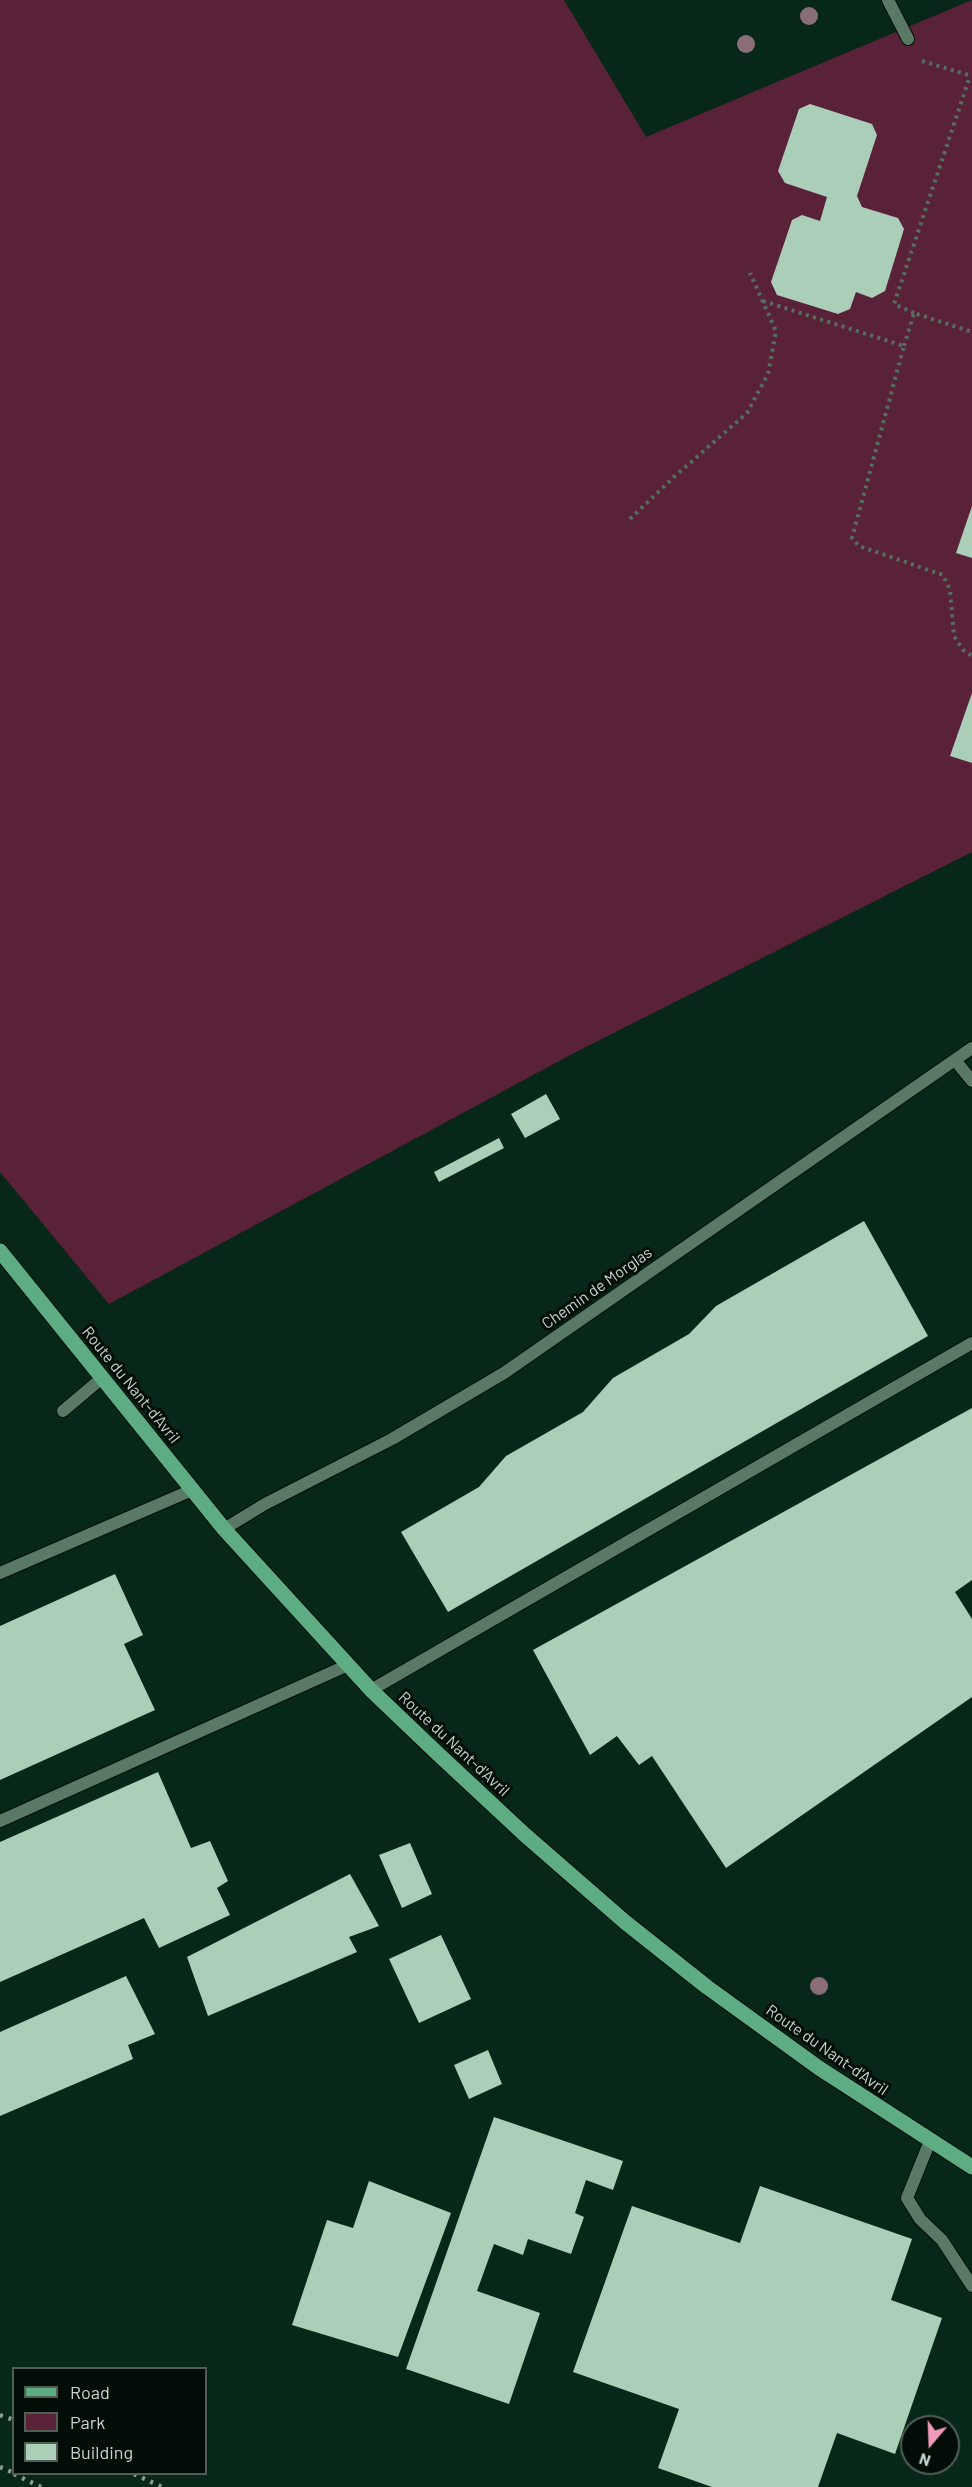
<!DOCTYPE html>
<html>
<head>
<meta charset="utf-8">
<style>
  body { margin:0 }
  #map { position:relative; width:972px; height:2487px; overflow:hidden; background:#072718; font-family:Barlow,sans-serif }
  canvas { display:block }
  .legend { position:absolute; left:12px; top:2367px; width:195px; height:108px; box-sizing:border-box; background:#030d07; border:2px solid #515e56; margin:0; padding:8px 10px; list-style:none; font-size:18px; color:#c6d7cd }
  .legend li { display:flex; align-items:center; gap:12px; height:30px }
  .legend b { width:30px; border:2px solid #515e56 }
  .north { position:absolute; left:900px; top:2415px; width:60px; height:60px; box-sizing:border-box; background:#030d07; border:2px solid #515e56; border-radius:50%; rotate:199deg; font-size:16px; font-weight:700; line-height:24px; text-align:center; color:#c6d7cd }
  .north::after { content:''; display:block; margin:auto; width:21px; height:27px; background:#ef9ab8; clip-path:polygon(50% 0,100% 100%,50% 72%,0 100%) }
</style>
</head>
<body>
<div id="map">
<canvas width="972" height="2487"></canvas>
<ul class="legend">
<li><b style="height:8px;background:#5dac83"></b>Road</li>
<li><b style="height:16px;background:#5a2239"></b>Park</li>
<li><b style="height:16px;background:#abceb9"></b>Building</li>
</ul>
<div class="north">N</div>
</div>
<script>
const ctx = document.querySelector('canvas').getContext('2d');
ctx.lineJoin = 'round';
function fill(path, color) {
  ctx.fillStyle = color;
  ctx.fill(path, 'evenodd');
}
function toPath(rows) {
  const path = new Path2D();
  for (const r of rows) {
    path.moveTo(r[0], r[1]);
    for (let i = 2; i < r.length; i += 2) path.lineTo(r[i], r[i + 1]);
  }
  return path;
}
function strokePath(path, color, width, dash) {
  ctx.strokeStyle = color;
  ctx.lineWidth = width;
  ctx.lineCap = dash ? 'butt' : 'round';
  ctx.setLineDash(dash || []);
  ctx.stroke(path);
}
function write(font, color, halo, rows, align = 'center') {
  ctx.font = font + ' Barlow,sans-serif';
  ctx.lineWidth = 6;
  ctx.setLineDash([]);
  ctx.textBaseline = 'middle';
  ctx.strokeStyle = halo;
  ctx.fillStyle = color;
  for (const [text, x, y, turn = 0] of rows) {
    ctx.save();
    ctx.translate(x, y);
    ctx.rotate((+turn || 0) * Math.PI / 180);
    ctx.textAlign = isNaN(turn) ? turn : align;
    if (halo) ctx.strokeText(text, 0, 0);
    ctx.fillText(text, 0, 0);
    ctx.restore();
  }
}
fill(toPath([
  [0,0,564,0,646,137,972,0,972,852,572,1054,109,1304,0,1172]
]), '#5a2239');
fill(toPath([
  [810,104,872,124,877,135,857,196,862,207,898,218,904,229,885,291,872,298,856,292,850,309,838,314,777,295,771,282,792,220,802,215,820,221,827,197,785,183,778,171,799,109],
  [972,506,972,558,956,553],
  [972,693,972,763,950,756],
  [546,1094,560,1119,525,1138,511,1114],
  [499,1138,504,1148,439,1182,434,1172],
  [864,1221,928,1336,448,1612,401,1532,479,1487,506,1456,583,1412,613,1378,689,1334,716,1306],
  [972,1408,972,1580,955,1592,972,1619,972,1697,726,1868,652,1756,639,1765,617,1736,590,1755,533,1650],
  [115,1574,143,1635,124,1644,155,1710,0,1780,0,1626],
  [158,1772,191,1848,210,1841,228,1881,217,1888,230,1915,159,1948,144,1918,0,1982,0,1842],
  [410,1843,432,1894,402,1908,379,1855],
  [350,1874,379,1926,349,1937,357,1952,208,2016,187,1957],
  [441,1935,471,1999,419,2023,389,1959],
  [126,1976,155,2034,128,2045,133,2059,0,2116,0,2032],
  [488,2050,502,2084,469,2099,454,2065],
  [494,2117,623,2161,613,2190,586,2180,575,2213,584,2217,571,2254,528,2239,523,2255,494,2244,477,2291,540,2313,509,2404,406,2369],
  [369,2181,451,2213,398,2357,292,2325,327,2220,353,2228],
  [760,2186,912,2239,891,2300,942,2318,895,2454,837,2433,818,2487,712,2487,658,2468,679,2409,573,2372,632,2206,740,2243]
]), '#abceb9');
const service = toPath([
  [888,0,908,39],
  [63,1411,102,1378],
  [0,1573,192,1490],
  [371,1690,972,1343],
  [0,1821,348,1665],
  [930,2141,907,2198,920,2219,942,2240,972,2286]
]);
const minor = toPath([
  [955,1060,972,1081],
  [224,1529,265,1504,392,1439,504,1373,972,1048]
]);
const primary = toPath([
  [0,1251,224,1529,371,1690,436,1752,524,1834,625,1922,707,1987,819,2068,972,2167]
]);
strokePath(service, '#000f05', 14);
strokePath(minor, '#000f05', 14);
strokePath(primary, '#000f05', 17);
strokePath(toPath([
  [922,61,972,76],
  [763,301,904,346,852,538,859,546,943,575,950,590,954,636,963,650,972,656],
  [914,313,894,304,970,76],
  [904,346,914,313,972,332],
  [630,519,675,476,747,413,768,374,776,331,750,273]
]), '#546e61', 4, [3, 4.5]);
strokePath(service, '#597966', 12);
strokePath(minor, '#597966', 12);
strokePath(primary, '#5dac83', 15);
strokePath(toPath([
  [0,2415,14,2420],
  [0,2467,14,2473],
  [14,2474,41,2487],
  [134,2474,162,2487]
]), '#8a9f94', 4.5, [3, 6]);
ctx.fillStyle = '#8a6e76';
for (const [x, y] of [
  [809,16],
  [746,44],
  [819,1986]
]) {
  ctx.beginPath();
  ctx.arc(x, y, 9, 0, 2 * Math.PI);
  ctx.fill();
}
write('16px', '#c6d7cd', '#030d07', [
  ["Chemin de Morglas",597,1288,-35],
  ["Route du Nant-d'Avril",131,1385,51],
  ["Route du Nant-d'Avril",454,1744,43],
  ["Route du Nant-d'Avril",827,2050,35]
]);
</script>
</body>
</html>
